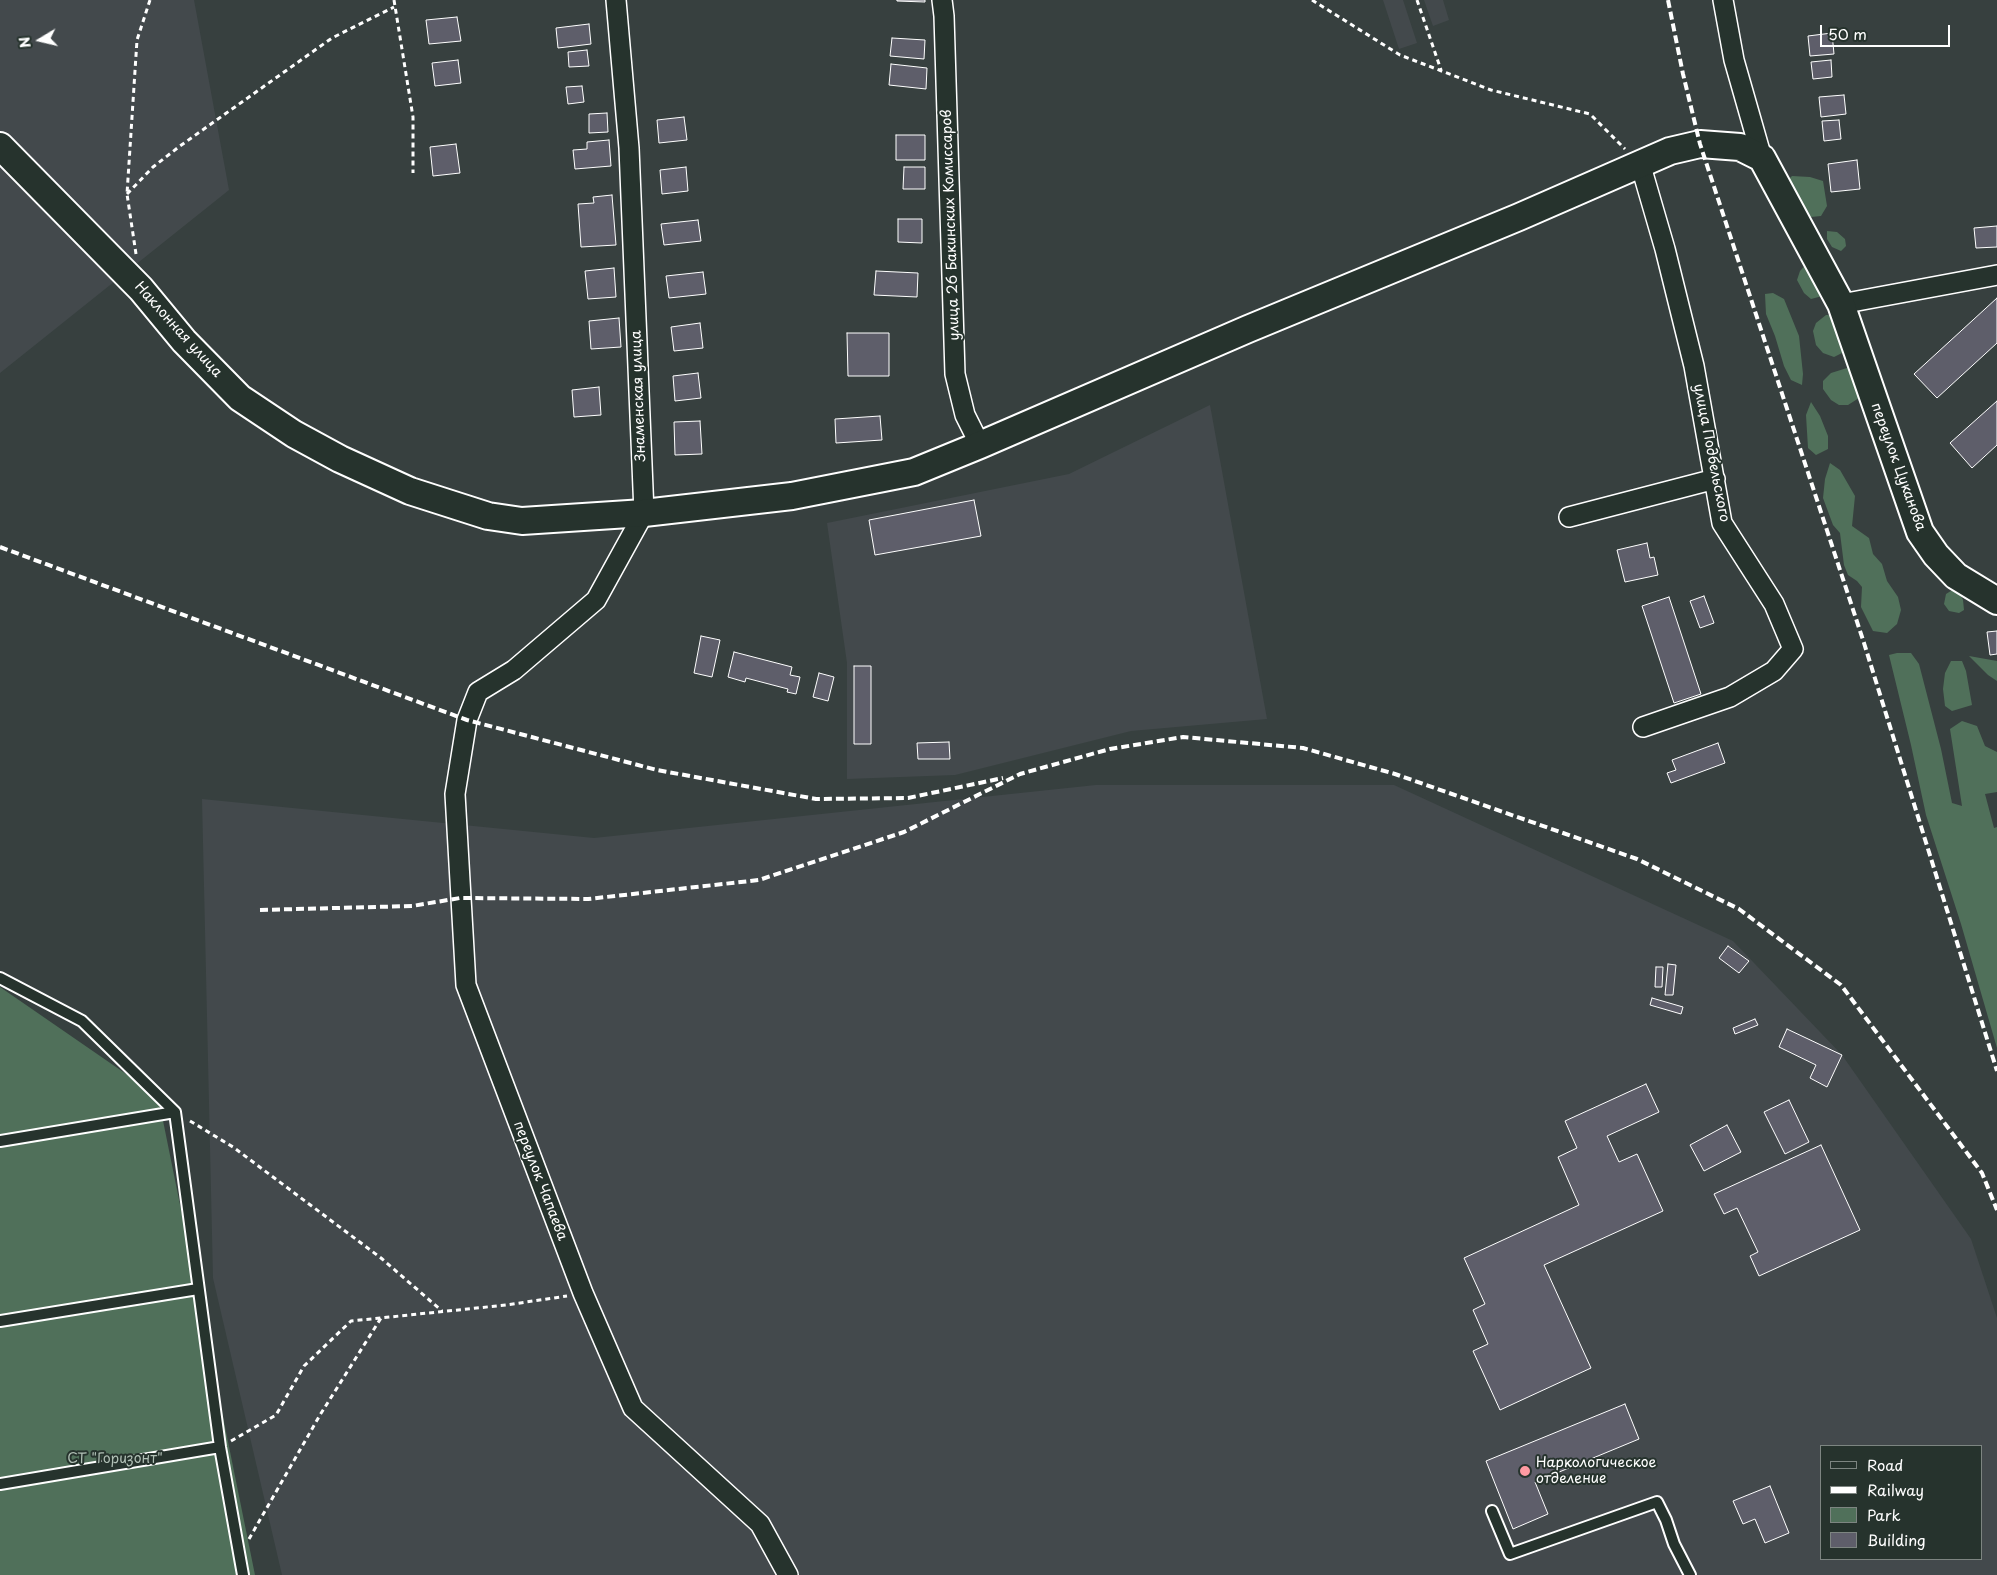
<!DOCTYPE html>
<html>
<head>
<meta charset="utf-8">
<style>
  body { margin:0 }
  #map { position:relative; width:1997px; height:1575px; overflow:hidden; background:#37403f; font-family:"Playpen Sans",sans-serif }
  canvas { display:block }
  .legend { position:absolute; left:1820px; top:1445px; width:162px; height:115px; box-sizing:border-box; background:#26332d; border:1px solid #7d8581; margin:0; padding:6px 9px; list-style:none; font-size:15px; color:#fff }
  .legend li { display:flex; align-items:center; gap:10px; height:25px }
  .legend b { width:25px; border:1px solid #7d8581 }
  .north { position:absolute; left:15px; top:15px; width:50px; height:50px; -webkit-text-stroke:4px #26332d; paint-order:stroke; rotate:261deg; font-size:14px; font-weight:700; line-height:20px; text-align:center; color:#fff }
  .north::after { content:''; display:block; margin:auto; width:18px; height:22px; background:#fff; clip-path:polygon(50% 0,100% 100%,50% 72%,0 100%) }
  .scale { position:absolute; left:1820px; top:25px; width:130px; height:22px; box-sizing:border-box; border:2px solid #fff; border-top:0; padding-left:6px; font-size:15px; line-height:18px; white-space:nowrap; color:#fff; -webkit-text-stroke:4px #26332d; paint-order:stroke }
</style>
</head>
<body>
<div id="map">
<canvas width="1997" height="1575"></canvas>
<ul class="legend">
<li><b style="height:6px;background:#26332d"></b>Road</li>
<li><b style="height:6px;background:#fff"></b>Railway</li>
<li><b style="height:14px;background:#50705a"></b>Park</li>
<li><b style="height:14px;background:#5e5e6a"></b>Building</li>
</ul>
<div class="north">N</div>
<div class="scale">50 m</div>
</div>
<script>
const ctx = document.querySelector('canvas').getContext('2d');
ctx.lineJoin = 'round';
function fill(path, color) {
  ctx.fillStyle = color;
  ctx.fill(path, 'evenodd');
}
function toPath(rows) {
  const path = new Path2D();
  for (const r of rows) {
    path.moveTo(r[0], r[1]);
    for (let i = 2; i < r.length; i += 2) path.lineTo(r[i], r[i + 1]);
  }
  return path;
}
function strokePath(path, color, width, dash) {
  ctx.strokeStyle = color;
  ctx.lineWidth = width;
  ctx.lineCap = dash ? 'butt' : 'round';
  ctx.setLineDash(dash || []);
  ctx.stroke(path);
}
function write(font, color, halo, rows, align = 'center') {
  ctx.font = font + ' "Playpen Sans",sans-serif';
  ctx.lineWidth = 4;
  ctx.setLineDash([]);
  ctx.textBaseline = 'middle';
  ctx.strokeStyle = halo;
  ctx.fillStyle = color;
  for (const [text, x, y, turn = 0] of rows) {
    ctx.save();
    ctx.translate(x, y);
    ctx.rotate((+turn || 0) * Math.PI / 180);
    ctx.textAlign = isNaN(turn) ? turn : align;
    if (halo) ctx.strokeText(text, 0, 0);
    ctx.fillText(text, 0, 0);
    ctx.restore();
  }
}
fill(toPath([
  [0,0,194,0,229,190,0,373],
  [1383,0,1403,0,1417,43,1399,49],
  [1424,0,1443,0,1449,20,1433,26],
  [1210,405,1267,719,1131,731,955,775,847,779,847,663,827,523,1069,474],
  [1096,785,1394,785,1733,941,1842,1055,1971,1239,1997,1318,1997,1575,282,1575,213,1278,202,799,594,838],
  [1821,1446,1981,1446,1981,1559,1821,1559]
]), '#43494c');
fill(toPath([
  [1792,176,1810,177,1823,181,1827,206,1821,216,1811,217,1805,212,1788,180],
  [1827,231,1837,232,1845,239,1846,246,1841,251,1832,247,1827,239],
  [1810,260,1830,294,1811,299,1804,293,1797,280,1800,271],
  [1773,293,1784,299,1799,336,1803,374,1802,385,1791,380,1784,366,1775,336,1766,314,1765,294],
  [1826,315,1837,315,1844,352,1834,357,1823,353,1816,345,1813,331,1816,323],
  [1847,368,1857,370,1864,388,1859,398,1848,405,1839,405,1831,400,1823,389,1823,381,1831,373],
  [1811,402,1820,416,1828,436,1828,449,1816,455,1808,448,1806,415],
  [1830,463,1840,470,1855,496,1852,526,1869,538,1873,554,1882,564,1887,581,1898,597,1901,610,1897,624,1887,633,1873,631,1861,607,1862,587,1857,581,1848,575,1844,565,1840,533,1833,525,1823,498,1825,479],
  [1954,589,1959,592,1963,600,1964,610,1959,613,1949,611,1944,604,1946,594],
  [1897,653,1911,653,1919,664,1941,749,1952,803,1962,806,1950,729,1962,721,1977,726,1985,746,1997,752,1997,792,1985,794,1994,828,1997,827,1997,1048,1961,924,1926,815,1911,745,1889,655],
  [1969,656,1997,661,1997,681,1988,675],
  [1951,661,1962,661,1966,671,1972,705,1952,711,1945,706,1943,689,1945,673],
  [0,987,158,1096,255,1575,0,1575]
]), '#50705a');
const building = toPath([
  [897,0,925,0,925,2,897,1,897,0],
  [457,17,461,41,429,44,426,20,457,17],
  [589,24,591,44,558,48,556,28,589,24],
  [1832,33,1834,54,1810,56,1808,36,1832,33],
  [892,38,925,40,924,59,890,56,892,38],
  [587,50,589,66,569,67,568,52,587,50],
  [458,60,461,83,435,86,432,63,458,60],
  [1831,60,1832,77,1813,79,1811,62,1831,60],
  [891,64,927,68,926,89,889,85,891,64],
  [582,86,584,102,568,104,566,87,582,86],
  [1844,95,1846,114,1821,117,1819,97,1844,95],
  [607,113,608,132,589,133,589,114,607,113],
  [684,117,687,140,659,143,657,120,684,117],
  [1839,120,1841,139,1824,141,1822,121,1839,120],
  [896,135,925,135,925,160,896,160,896,135],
  [609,140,611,166,575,169,573,150,587,149,587,142,609,140],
  [456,144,460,173,433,176,430,147,456,144],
  [1857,160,1860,189,1831,192,1828,164,1857,160],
  [686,167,688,191,662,194,660,170,686,167],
  [904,167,925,167,925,189,903,189,904,167],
  [612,195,616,245,581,247,578,204,594,203,593,197,612,195],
  [898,219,922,219,922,243,898,242,898,219],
  [698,220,701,241,664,245,661,224,698,220],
  [1997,226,1997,247,1976,248,1974,228,1997,226],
  [614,268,616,297,588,299,585,271,614,268],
  [876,271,918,273,917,297,874,295,876,271],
  [703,272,706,294,669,298,666,276,703,272],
  [1997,298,1997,343,1937,398,1914,374,1997,298],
  [619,318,621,347,591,349,589,321,619,318],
  [700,323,703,348,674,351,671,327,700,323],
  [847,333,889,333,889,376,848,376,847,333],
  [698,373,701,398,675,401,673,376,698,373],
  [599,387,601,415,574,417,572,390,599,387],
  [1997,401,1997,445,1972,468,1950,443,1997,401],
  [880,416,882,440,836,443,835,419,880,416],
  [700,421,702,454,675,455,674,422,700,421],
  [974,500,981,536,875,555,869,520,974,500],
  [1647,543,1650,558,1654,557,1658,575,1625,582,1617,550,1647,543],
  [1704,596,1714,623,1700,628,1690,601,1704,596],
  [1669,597,1701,694,1674,703,1642,606,1669,597],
  [1997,631,1997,654,1990,655,1987,632,1997,631],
  [701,636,720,640,712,677,694,673,701,636],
  [734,652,792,667,790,675,800,677,796,694,787,692,788,689,746,678,745,682,728,677,734,652],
  [854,666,871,666,871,744,854,744,854,666],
  [819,673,834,677,828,701,813,697,819,673],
  [949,742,950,759,918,759,917,743,949,742],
  [1718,743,1725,763,1671,783,1667,773,1676,770,1672,760,1718,743],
  [1728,946,1749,961,1739,973,1719,958,1728,946],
  [1668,964,1676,965,1673,995,1665,995,1668,964],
  [1656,967,1663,967,1662,987,1655,987,1656,967],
  [1652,998,1683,1007,1681,1014,1650,1005,1652,998],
  [1755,1019,1758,1025,1735,1034,1733,1028,1755,1019],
  [1787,1029,1842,1055,1827,1087,1810,1078,1816,1065,1779,1047,1787,1029],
  [1646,1084,1659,1112,1607,1136,1619,1162,1637,1154,1663,1211,1544,1265,1591,1368,1500,1410,1473,1351,1488,1344,1473,1310,1485,1304,1464,1258,1579,1205,1558,1157,1577,1148,1565,1121,1646,1084],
  [1789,1100,1809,1142,1785,1154,1764,1112,1789,1100],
  [1727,1125,1741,1152,1704,1171,1690,1145,1727,1125],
  [1821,1145,1860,1230,1759,1276,1750,1256,1758,1252,1737,1208,1724,1214,1714,1194,1821,1145],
  [1625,1404,1639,1439,1535,1482,1548,1514,1513,1529,1486,1461,1625,1404],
  [1770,1486,1789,1533,1765,1543,1755,1519,1743,1524,1733,1501,1770,1486]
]);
fill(building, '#5e5e6a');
strokePath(building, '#fff', 1);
const lane = toPath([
  [0,978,82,1021,175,1112,220,1447,243,1575],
  [0,1141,175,1112],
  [0,1321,198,1289],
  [0,1484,220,1447],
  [1492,1511,1510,1554,1657,1502,1666,1520,1674,1544,1690,1575]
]);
const street = toPath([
  [616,0,629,148,644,513,596,600,514,670,478,692,467,720,455,794,466,985,583,1293,633,1408,760,1524,788,1575],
  [942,0,944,16,955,374,965,415,980,445],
  [1723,0,1734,60,1762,158],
  [1640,163,1665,249,1694,366,1722,523,1774,604,1793,649,1774,671,1730,697,1643,727],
  [1841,304,1997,275],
  [1569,517,1715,479]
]);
const secondary = toPath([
  [0,146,141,289,184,341,240,398,294,434,340,459,410,491,488,516,522,521,644,513,792,496,914,472,980,445,1248,329,1519,217,1670,151,1700,144,1740,147,1762,158,1841,304,1920,532,1936,555,1956,576,1997,601]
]);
strokePath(lane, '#fff', 14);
strokePath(street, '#fff', 22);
strokePath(secondary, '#fff', 30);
strokePath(toPath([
  [394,0,413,117,413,173],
  [1312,0,1400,55,1491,90,1590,114,1625,149],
  [1417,0,1441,70],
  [127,194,153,167,180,146,332,38,394,7],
  [136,254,127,194,137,40,150,0],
  [190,1121,233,1147,381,1258,442,1311],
  [231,1441,276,1415,304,1366,351,1321,506,1305,567,1296],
  [249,1539,320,1415,381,1318]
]), '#fff', 3, [5, 4]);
strokePath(lane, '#26332d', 10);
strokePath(street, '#26332d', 19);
strokePath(secondary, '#26332d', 26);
strokePath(toPath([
  [1668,0,1683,74,1700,144,1864,643,1997,1071],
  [0,547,467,720,657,770,816,799,908,798,1003,778],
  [260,910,412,906,460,898,588,899,759,880,904,832,1020,774,1110,749,1183,737,1303,748,1395,774,1637,859,1739,909,1841,985,1982,1173,1997,1210]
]), '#fff', 4, [8, 4]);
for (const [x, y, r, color] of [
  [1525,1471,6,"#ff9aa2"]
]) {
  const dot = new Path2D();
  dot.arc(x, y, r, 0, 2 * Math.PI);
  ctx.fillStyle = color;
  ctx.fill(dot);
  strokePath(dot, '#26332d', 2);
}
write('14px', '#fff', '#26332d', [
  ["улица 26 Бакинских Комиссаров",951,225,-92],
  ["Наклонная улица",178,330,48],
  ["Знаменская улица",639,396,-92],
  ["улица Подбельского",1711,453,79],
  ["переулок Цуканова",1898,467,70],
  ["переулок Чапаева",540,1181,69]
]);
write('14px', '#b0bfb5', '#26332d', [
  ["СТ \"Горизонт\"",115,1459]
]);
write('14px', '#fff', '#26332d', [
  ["Наркологическое",1536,1463],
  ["отделение",1536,1479]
], 'left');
</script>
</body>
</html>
